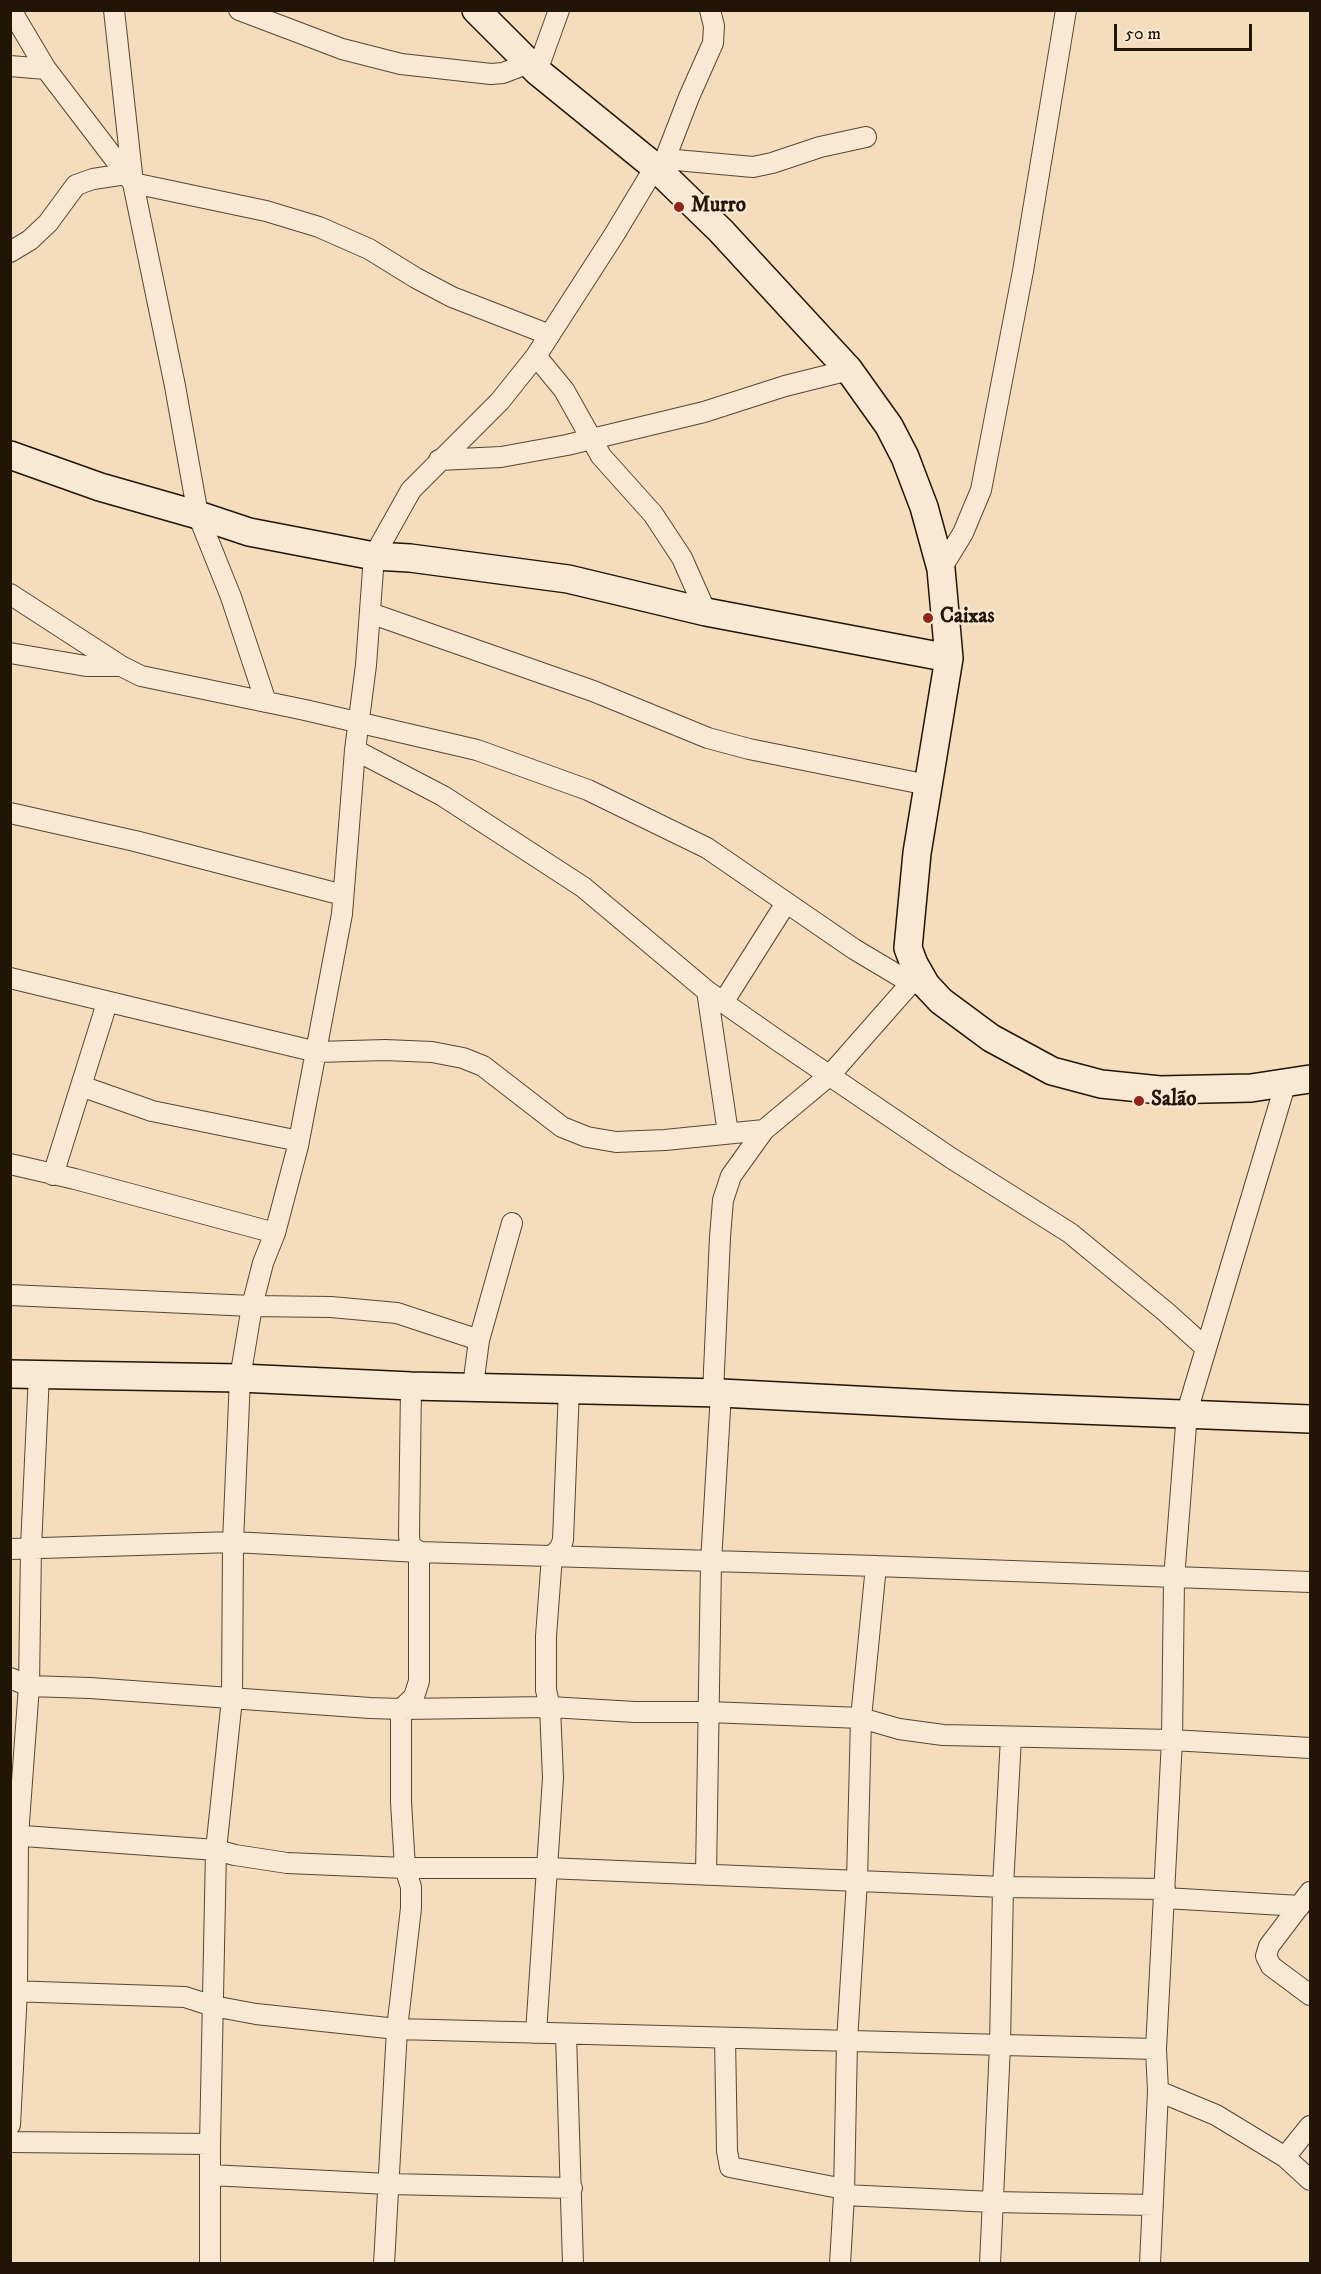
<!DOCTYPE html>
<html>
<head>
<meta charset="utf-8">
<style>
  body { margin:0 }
  #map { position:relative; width:1321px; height:2274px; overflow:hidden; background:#f4dcbd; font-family:"IM FELL DW Pica",serif }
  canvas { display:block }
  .frame { position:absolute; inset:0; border:12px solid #211505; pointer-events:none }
  .scale { position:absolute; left:1114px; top:24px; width:138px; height:27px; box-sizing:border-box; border:3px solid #211505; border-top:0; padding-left:8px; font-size:18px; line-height:21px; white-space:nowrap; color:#211505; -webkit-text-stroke:4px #f8e8d4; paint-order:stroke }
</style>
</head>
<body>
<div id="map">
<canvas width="1321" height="2274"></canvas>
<div class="frame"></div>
<div class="scale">50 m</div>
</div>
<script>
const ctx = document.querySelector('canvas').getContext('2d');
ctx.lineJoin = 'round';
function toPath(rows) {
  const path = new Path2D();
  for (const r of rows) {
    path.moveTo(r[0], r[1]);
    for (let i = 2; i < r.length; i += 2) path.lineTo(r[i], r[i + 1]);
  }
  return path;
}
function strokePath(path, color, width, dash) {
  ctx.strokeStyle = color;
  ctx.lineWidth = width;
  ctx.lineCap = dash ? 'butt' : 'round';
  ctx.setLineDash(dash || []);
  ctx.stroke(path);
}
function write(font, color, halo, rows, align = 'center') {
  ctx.font = font + ' "IM FELL DW Pica",serif';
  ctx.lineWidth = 4.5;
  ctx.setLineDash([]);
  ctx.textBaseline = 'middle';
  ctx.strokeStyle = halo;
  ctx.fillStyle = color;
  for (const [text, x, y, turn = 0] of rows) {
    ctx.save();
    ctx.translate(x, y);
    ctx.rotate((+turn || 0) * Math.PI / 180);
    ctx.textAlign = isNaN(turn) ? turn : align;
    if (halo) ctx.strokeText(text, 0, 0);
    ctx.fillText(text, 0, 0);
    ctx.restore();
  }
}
const street = toPath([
  [11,10,46,69,133,183,266,211,319,227,369,249,416,278,452,297,550,335],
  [114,10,133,183,175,386,198,515,231,597,266,702],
  [239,10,342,49,401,64,491,74,503,73,529,63],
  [10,66,46,69],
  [537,71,559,10],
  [665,159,753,167,772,163,820,147,866,137],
  [10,252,30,240,48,223,76,185,93,179,126,174],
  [536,356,564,390,601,456,653,514,682,558,706,612],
  [439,460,501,457,567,445,704,412,785,386,849,370],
  [941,569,963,533,981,490,1023,271,1066,10],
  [10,594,121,666,141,676,305,710,477,750,588,790,707,848,854,949,911,983,926,985],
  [370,613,593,691,708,738,749,749,928,785],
  [10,653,86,666,121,666],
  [355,750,443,796,583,887,707,991,777,1040,951,1158,1070,1233,1166,1312,1206,1348],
  [10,813,135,841,343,895],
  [10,978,317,1052,385,1050,432,1052,463,1058,483,1066,562,1127,587,1137,616,1142,665,1140,764,1130],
  [707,991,728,1133],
  [724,1001,786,903],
  [81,1086,152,1111,299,1141],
  [10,1164,75,1179,275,1233],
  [53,1175,107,1003],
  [10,1295,252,1306,331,1307,397,1313,479,1340,473,1386],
  [479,1340,512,1223],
  [713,1393,720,1237,723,1200,731,1176,764,1130,830,1075,911,983],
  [10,1549,233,1542,419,1552,876,1566,1310,1582],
  [10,1678,29,1686,90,1688,370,1708,401,1709,550,1707,635,1712,709,1712,861,1718,899,1729,943,1735,1172,1740,1310,1748],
  [10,1835,216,1850,235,1855,287,1863,405,1868,547,1868,1003,1887,1165,1889],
  [706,1875,711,1562,721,1393],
  [1310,1892,1269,1946,1266,1956,1271,1966,1310,1995],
  [1165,1898,1300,1906],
  [10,1991,185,1997,213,2006,256,2014,397,2029,1156,2049],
  [536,2033,553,1778,550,1707,546,1690,546,1636,552,1556,560,1548,563,1540,569,1388],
  [566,2034,573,2264],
  [725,2038,727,2151,730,2167,844,2189],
  [1158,2091,1216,2115,1285,2157,1310,2180],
  [10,2125,17,1991,18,1836,29,1686,31,1547,39,1374],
  [10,2142,210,2144],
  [1285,2157,1310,2126],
  [210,2175,388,2184,572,2188],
  [844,2195,993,2202,1153,2205],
  [210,2264,210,2144,216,1850,232,1699,233,1542,240,1378,252,1306,263,1263,275,1233,298,1146,342,914,355,750,366,665,374,556,411,490,500,401,536,356,614,235,655,167,665,159,689,97,713,43,714,26,710,10],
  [384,2264,397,2029,411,1908,411,1887,405,1868,401,1802,401,1709,414,1697,419,1681,419,1552,410,1545,409,1535,411,1386],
  [840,2264,844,2195,847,2041,857,1881,861,1718,876,1566],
  [990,2264,1000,2045,1003,1887,1011,1737],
  [1150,2264,1158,2091,1156,2049,1172,1740,1174,1579,1187,1412,1286,1082]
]);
const secondary = toPath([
  [476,10,537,71,655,167,721,231,849,370,889,426,905,457,924,507,941,569,949,658,917,853,908,948,914,964,926,985,941,1001,991,1038,1052,1071,1101,1084,1160,1090,1251,1088,1310,1079],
  [10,455,100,487,198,515,249,532,374,556,410,558,568,579,706,612,949,658],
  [10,1374,240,1378,411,1386,721,1393,952,1405,1310,1419]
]);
strokePath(street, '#564733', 22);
strokePath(secondary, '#211505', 30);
strokePath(street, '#f8e8d4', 20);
strokePath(secondary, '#f8e8d4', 27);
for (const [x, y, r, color] of [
  [679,207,6,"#8f2418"],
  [928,618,6,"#8f2418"],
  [1139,1101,6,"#8f2418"]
]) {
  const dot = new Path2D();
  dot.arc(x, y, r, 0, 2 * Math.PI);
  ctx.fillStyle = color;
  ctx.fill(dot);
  strokePath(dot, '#f8e8d4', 2);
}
write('bold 21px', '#211505', '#f8e8d4', [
  ["Murro",691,207],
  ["Caixas",940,618],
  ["Salão",1151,1101]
], 'left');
</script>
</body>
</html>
